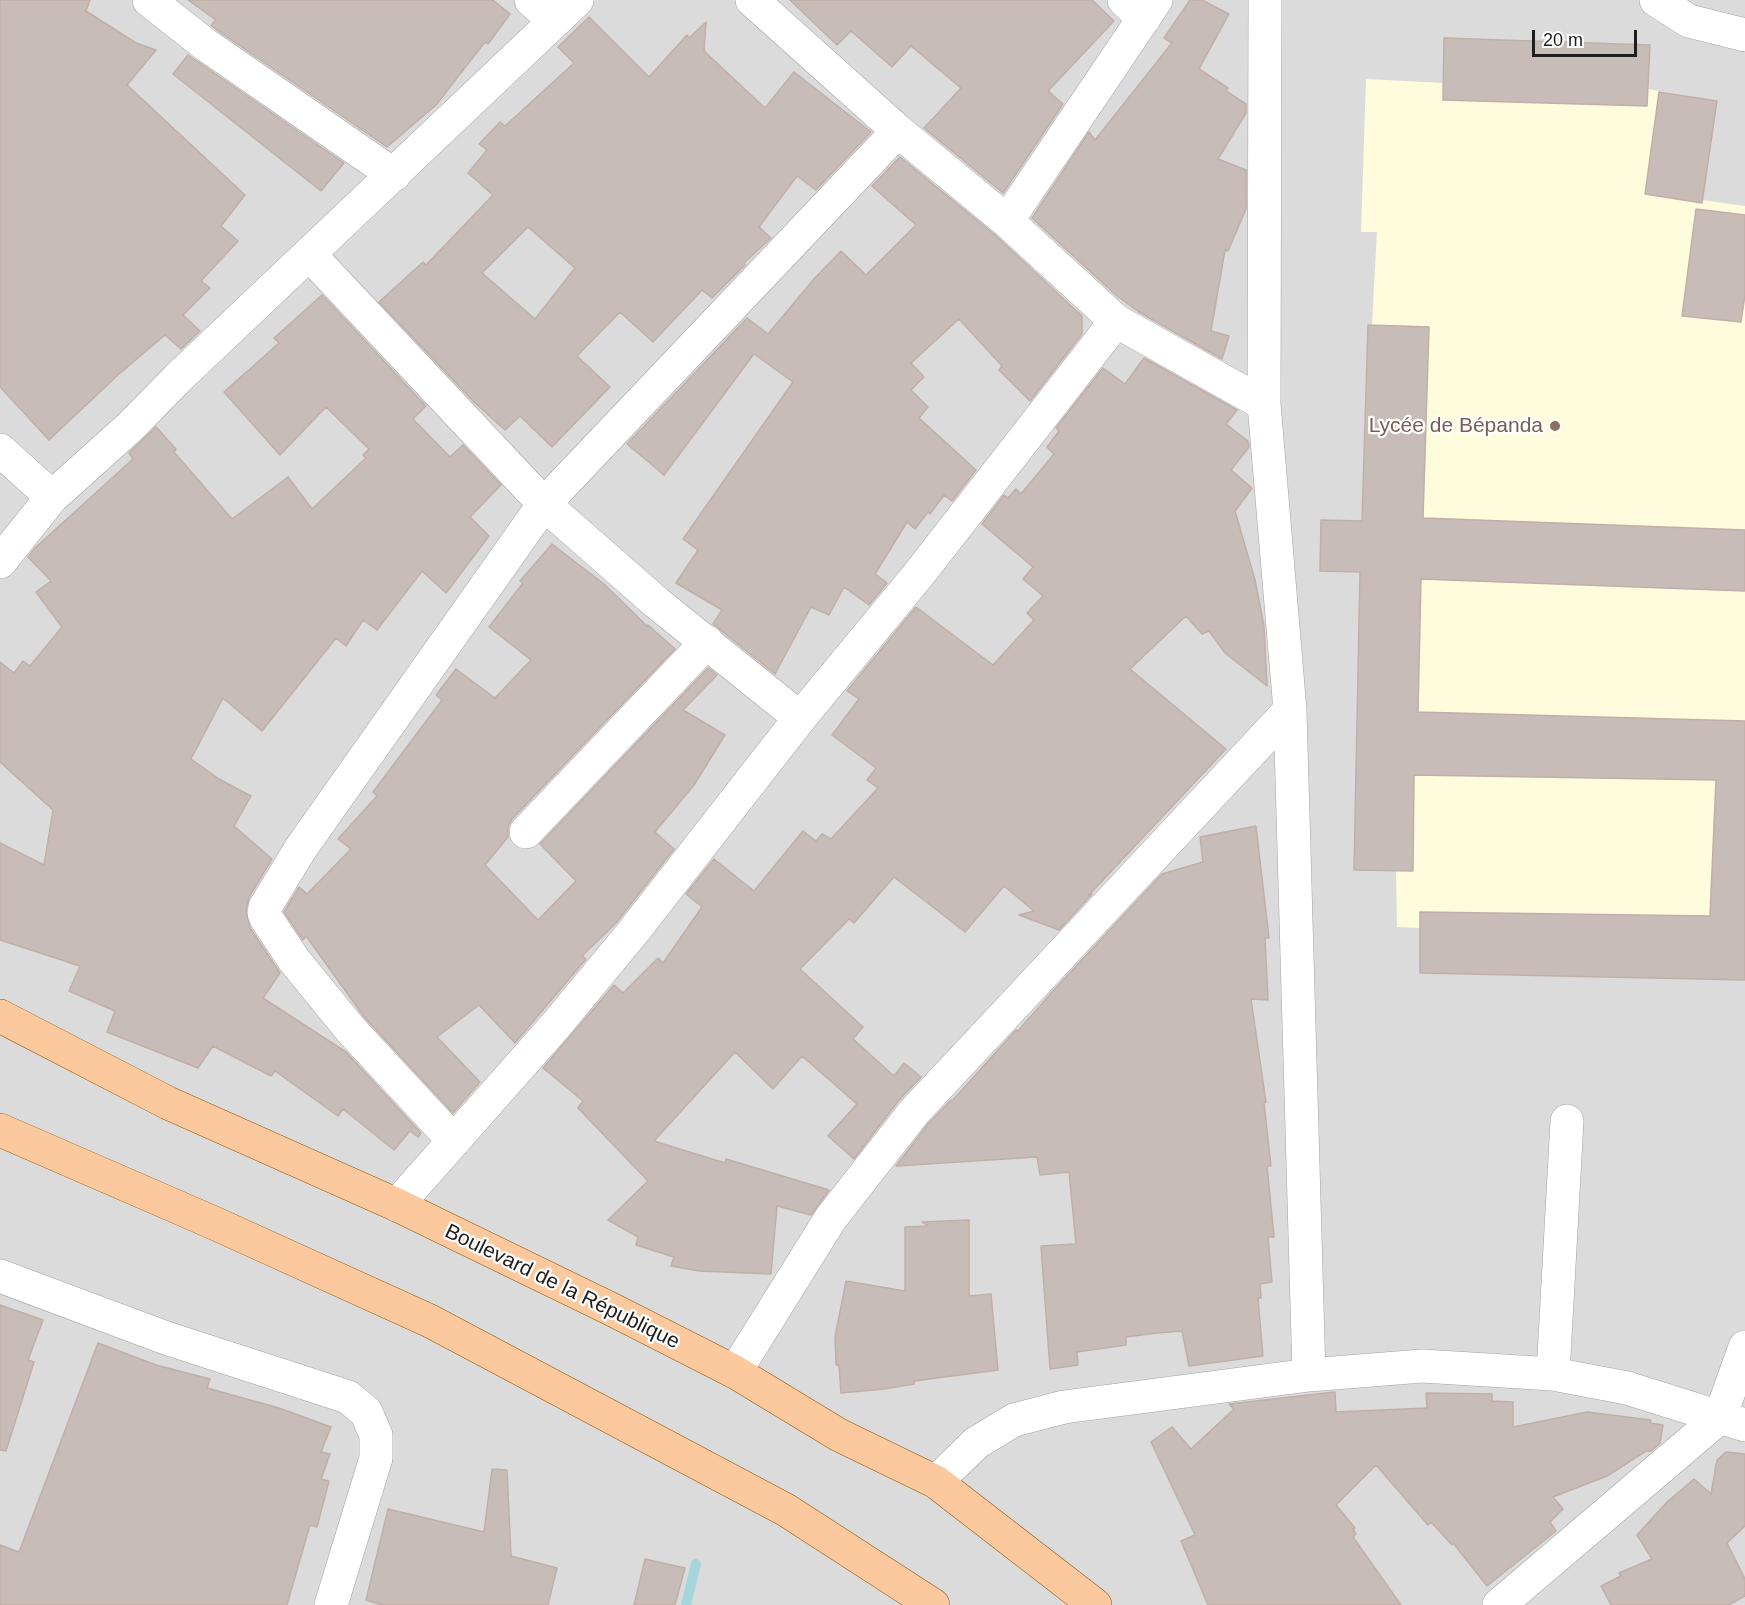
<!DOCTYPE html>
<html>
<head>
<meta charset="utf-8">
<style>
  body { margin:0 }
  #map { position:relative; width:1745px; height:1605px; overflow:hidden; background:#efeae4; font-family:Helvetica,sans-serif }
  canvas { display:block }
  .scale { position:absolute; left:1532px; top:30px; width:105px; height:27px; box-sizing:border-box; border:3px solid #1e1e1e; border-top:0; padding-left:8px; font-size:18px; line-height:21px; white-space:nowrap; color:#1e1e1e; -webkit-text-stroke:4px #fff; paint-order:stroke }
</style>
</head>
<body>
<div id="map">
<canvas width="1745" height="1605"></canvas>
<div class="scale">20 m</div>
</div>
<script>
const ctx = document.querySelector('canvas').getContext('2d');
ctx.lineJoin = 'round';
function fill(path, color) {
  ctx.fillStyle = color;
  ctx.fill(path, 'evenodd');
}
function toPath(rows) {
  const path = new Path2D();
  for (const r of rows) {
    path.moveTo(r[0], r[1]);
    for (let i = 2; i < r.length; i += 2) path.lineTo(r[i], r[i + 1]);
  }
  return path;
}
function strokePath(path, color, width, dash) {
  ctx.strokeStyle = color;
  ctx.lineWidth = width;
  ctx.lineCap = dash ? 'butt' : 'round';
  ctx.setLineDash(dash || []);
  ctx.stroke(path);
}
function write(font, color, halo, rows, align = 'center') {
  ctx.font = font + ' Helvetica,sans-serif';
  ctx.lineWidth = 4.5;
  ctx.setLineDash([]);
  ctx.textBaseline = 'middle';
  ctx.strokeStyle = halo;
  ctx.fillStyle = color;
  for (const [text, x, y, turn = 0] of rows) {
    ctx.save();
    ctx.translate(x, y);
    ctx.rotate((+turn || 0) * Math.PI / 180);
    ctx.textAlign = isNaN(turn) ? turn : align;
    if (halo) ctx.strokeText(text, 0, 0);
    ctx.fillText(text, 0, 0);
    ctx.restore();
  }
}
fill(toPath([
  [0,0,1745,0,1745,1605,0,1605]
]), '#dcdbdb');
fill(toPath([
  [1444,38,1650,45,1648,89,1717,101,1702,200,1745,206,1745,980,1420,973,1420,928,1397,927,1396,871,1354,870,1360,568,1368,325,1372,324,1377,232,1361,232,1366,79,1444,83]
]), '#fffbdd');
strokePath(toPath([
  [686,1605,696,1564]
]), '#a5d6dc', 10);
const building = toPath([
  [0,0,90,0,86,11,136,43,156,50,127,85,245,195,221,226,238,241,201,281,210,288,183,315,200,331,181,349,165,335,119,374,49,440,0,387,0,0],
  [188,0,493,0,510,14,488,44,485,42,436,105,387,147,217,30,211,25,216,20,188,0],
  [790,0,1092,0,1114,21,1048,91,1063,104,1003,193,924,128,961,88,911,46,892,67,851,31,837,45,790,0],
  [1190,0,1202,0,1229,14,1199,69,1228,88,1226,91,1246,104,1246,113,1218,159,1246,170,1246,209,1228,251,1225,250,1211,331,1229,336,1222,359,1139,312,1117,296,1032,218,1089,132,1095,140,1172,43,1164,38,1190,0],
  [589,17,649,77,687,35,689,38,706,22,704,51,765,108,794,72,871,132,816,190,797,176,759,227,771,238,744,263,745,265,712,298,702,290,653,342,620,312,577,356,610,387,552,447,520,416,505,430,474,402,379,302,423,262,426,265,493,195,468,173,487,150,479,144,500,122,505,126,574,63,558,47,589,17],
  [528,227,575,268,535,319,482,273,528,227],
  [1444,38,1650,45,1647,106,1443,100,1444,38],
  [188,55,344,163,321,191,173,74,188,55],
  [1659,92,1717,101,1702,203,1645,194,1659,92],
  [900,157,995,235,1082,316,1082,334,1030,401,999,370,1002,366,959,319,911,363,924,377,911,390,928,407,919,418,976,470,952,501,944,495,930,514,928,512,915,529,907,522,875,574,887,583,869,605,844,587,829,615,811,607,775,674,713,624,722,610,676,583,698,550,683,539,793,382,754,354,664,475,627,444,747,318,768,334,814,279,841,251,866,275,916,225,872,186,900,157],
  [1696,209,1745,215,1745,295,1741,322,1682,316,1696,209],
  [322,295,426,406,413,419,450,457,463,445,501,485,470,517,489,536,446,593,422,571,377,630,363,620,346,646,336,638,262,731,223,698,191,759,219,779,251,796,234,826,272,859,249,897,246,910,250,928,280,973,263,998,346,1052,421,1133,418,1137,410,1131,394,1150,343,1109,338,1116,275,1071,271,1076,213,1046,198,1068,107,1032,115,1011,69,991,80,966,0,940,0,843,44,865,53,810,0,762,0,662,14,673,23,661,30,666,62,627,36,592,51,581,28,557,35,548,133,459,129,453,156,427,176,449,174,452,232,519,288,477,312,509,366,458,363,455,369,449,326,407,280,455,224,392,279,343,274,338,322,295],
  [1368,325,1429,327,1423,518,1745,530,1745,591,1421,579,1418,712,1745,721,1745,980,1420,973,1420,912,1710,916,1716,780,1414,775,1413,871,1354,870,1360,572,1320,571,1321,520,1362,521,1368,325],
  [1144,358,1237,410,1226,424,1248,441,1249,447,1231,470,1252,488,1235,511,1255,580,1264,626,1267,686,1225,653,1209,631,1202,634,1186,616,1130,669,1226,749,1088,896,1092,894,1059,930,1019,915,1034,911,1004,886,965,932,894,877,854,923,849,919,800,969,863,1027,853,1039,894,1076,904,1063,921,1077,899,1100,854,1159,828,1136,857,1104,802,1056,773,1089,735,1052,654,1141,725,1163,726,1159,829,1190,811,1215,777,1206,771,1274,699,1271,671,1266,674,1257,636,1245,638,1237,608,1220,648,1181,578,1108,583,1101,543,1068,614,985,623,993,658,958,663,963,702,907,686,894,714,859,754,891,803,831,816,841,822,834,831,839,878,788,867,780,876,768,832,735,859,699,847,691,916,607,993,665,1034,620,1027,613,1043,596,1023,579,1033,567,982,524,1004,495,1008,498,1016,489,1021,494,1054,454,1047,447,1059,431,1056,428,1103,368,1125,384,1144,358],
  [552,544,604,584,647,626,648,625,675,649,512,819,508,827,508,837,485,865,538,920,576,881,540,844,708,668,717,675,683,710,725,735,694,785,655,832,674,849,616,923,582,956,586,959,515,1043,479,1005,437,1037,480,1082,453,1113,365,1018,306,936,303,940,284,912,299,887,307,894,351,849,338,839,377,796,373,792,442,700,436,695,456,669,495,698,531,660,489,627,523,583,520,581,552,544],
  [1256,826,1269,938,1265,938,1268,1000,1251,999,1266,1102,1264,1103,1271,1166,1267,1166,1274,1237,1268,1237,1272,1282,1260,1284,1261,1298,1258,1298,1263,1356,1189,1366,1182,1331,1157,1333,1126,1337,1126,1345,1077,1352,1078,1365,1050,1369,1041,1246,1076,1244,1069,1172,1040,1175,1037,1157,896,1166,928,1124,951,1100,952,1101,1016,1030,1018,1031,1052,992,1162,874,1203,862,1200,837,1256,826],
  [969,1220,969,1296,991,1294,998,1370,914,1381,914,1384,884,1389,841,1393,839,1365,836,1365,835,1337,846,1281,905,1291,905,1227,928,1226,922,1222,969,1220],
  [0,1305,43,1320,28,1360,34,1362,6,1451,0,1450,0,1305],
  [98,1343,156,1365,210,1379,207,1388,279,1408,331,1427,321,1452,330,1454,321,1479,329,1481,317,1527,310,1525,287,1605,0,1605,0,1545,19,1552,98,1343],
  [1335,1392,1336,1412,1427,1408,1426,1393,1492,1394,1492,1401,1513,1402,1513,1427,1587,1412,1651,1420,1650,1423,1663,1425,1660,1443,1651,1451,1646,1451,1607,1476,1553,1497,1563,1509,1550,1522,1556,1531,1487,1586,1453,1543,1452,1545,1431,1522,1428,1525,1376,1465,1336,1505,1355,1528,1353,1529,1356,1534,1353,1537,1401,1605,1208,1605,1181,1541,1195,1535,1151,1442,1172,1427,1191,1449,1234,1409,1229,1404,1335,1392],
  [1726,1452,1745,1454,1745,1526,1727,1543,1745,1579,1745,1596,1729,1605,1611,1605,1601,1586,1621,1576,1619,1573,1652,1559,1637,1535,1667,1502,1694,1479,1711,1494,1717,1460,1726,1452],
  [492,1469,507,1470,511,1556,557,1568,548,1605,382,1605,366,1600,388,1509,484,1532,492,1469],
  [645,1559,685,1568,675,1605,634,1605,645,1559]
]);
fill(building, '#c7bcb7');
strokePath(building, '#c1afa7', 1.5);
const street = toPath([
  [149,0,206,45,394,175],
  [531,0,555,21],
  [1124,0,1144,19],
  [1265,0,1264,404,1290,710,1309,1375],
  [1656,0,1689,21,1745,35],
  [1007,221,1156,0],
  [309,254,544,504,657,603,800,718],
  [1116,321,1264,404],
  [0,450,52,497],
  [0,562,52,497,131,426,178,378,577,0],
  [526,832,707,642],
  [454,1141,351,1030,294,960,266,918,264,913,265,907,301,848,544,504,898,131],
  [397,1205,556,1025,633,932,800,718,919,574,1116,321,1007,221,898,131,752,0],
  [0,1276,166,1338,348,1397,366,1412,376,1435,376,1458,331,1605],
  [735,1372,831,1218,914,1112,1290,710],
  [1553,1374,1567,1121],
  [936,1482,976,1443,1014,1420,1064,1407,1309,1375,1422,1366,1553,1374,1627,1388,1745,1425],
  [1499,1605,1720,1417,1745,1347]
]);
const primary = toPath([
  [0,1016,168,1103,397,1205,611,1309,735,1372,839,1435,936,1482,1095,1605],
  [0,1130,214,1223,430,1321,786,1510,933,1605]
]);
strokePath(street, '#a2a2a2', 34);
strokePath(primary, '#975601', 34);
strokePath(street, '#fff', 33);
strokePath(primary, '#fbc99d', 33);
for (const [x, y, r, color] of [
  [1555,426,6,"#8d6e63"]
]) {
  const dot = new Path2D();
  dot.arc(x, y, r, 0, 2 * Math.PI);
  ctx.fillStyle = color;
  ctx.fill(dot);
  strokePath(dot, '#fff', 2);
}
write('21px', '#785e54', '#fff', [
  ["Lycée de Bépanda",1543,426]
], 'right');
write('21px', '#1e1e1e', '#fff', [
  ["Boulevard de la République",562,1287,26]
]);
</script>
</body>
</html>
